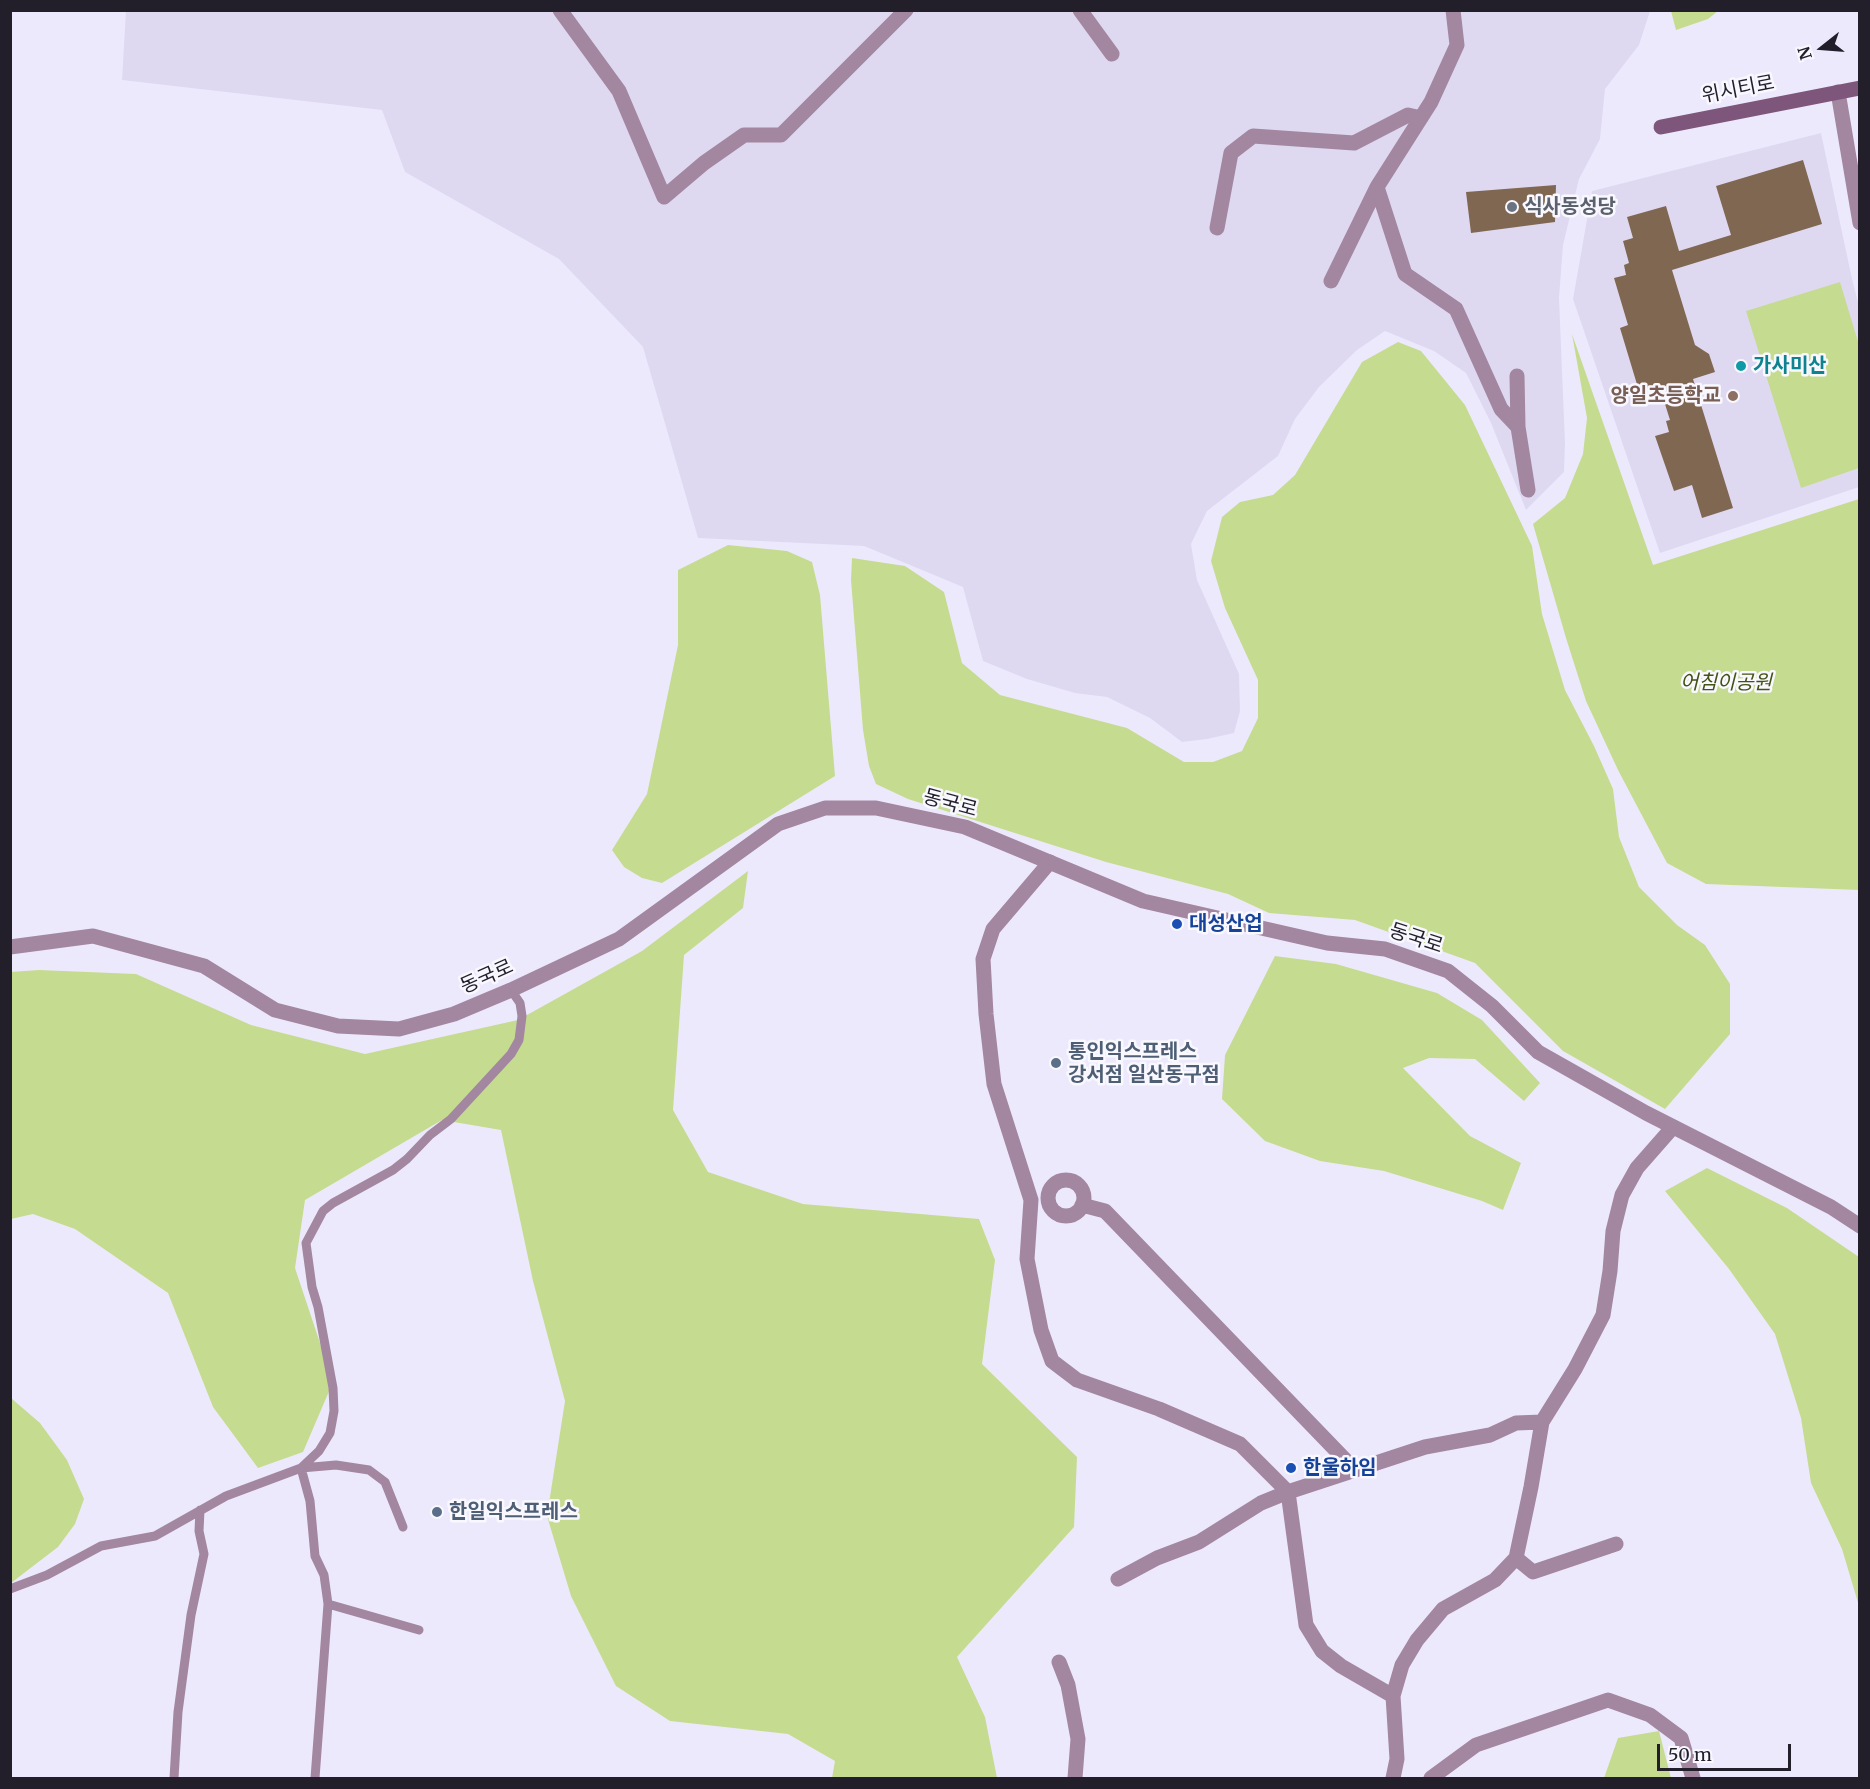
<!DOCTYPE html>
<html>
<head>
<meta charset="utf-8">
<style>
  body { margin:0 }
  #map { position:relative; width:1870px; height:1789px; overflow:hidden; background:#ede9fd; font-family:Merriweather,serif }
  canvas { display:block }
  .frame { position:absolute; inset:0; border:12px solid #221f2b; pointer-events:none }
  .north { position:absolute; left:1792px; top:18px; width:60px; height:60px; -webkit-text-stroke:4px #f9f8ff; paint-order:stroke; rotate:253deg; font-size:16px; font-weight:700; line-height:24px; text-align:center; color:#221f2b }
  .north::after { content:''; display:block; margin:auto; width:21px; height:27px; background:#221f2b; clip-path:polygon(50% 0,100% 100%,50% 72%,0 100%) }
  .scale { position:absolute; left:1657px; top:1744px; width:134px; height:27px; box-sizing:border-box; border:3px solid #221f2b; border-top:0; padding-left:8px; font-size:18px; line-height:21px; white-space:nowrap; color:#221f2b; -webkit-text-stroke:4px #f9f8ff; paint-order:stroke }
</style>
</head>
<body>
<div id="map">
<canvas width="1870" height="1789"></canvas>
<div class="frame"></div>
<div class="north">N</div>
<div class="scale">50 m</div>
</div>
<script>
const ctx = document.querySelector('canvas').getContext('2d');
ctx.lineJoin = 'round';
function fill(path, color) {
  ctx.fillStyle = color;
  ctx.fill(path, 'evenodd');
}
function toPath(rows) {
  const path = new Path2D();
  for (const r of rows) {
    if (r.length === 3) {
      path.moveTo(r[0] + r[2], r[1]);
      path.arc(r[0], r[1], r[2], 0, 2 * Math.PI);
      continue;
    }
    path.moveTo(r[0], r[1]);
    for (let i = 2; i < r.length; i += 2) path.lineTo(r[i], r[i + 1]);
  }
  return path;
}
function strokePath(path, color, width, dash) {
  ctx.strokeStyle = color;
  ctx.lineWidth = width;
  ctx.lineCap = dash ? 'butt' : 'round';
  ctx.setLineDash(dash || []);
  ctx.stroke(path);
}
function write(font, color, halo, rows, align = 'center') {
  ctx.font = font + ' Merriweather,"Noto Sans KR",serif';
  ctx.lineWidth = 5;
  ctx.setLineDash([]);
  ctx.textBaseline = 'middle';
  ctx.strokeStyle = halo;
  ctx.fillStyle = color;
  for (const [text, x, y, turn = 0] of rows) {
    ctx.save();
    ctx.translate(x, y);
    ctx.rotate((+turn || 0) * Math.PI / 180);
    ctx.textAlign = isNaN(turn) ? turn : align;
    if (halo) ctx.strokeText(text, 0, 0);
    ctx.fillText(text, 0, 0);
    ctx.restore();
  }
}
fill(toPath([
  [126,10,1650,11,1639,45,1605,89,1600,139,1579,179,1563,245,1559,298,1565,443,1564,472,1526,510,1491,423,1466,373,1434,351,1385,331,1357,350,1319,387,1295,419,1278,456,1207,511,1191,544,1197,580,1239,674,1240,711,1234,733,1207,739,1182,742,1150,718,1107,697,1075,693,1027,679,983,661,963,587,864,546,698,538,643,347,559,259,405,172,382,110,122,80],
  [1821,133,1852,279,1859,306,1859,487,1660,553,1573,299,1592,191]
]), '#ded9f1');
fill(toPath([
  [1671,11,1671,10,1718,11,1708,19,1676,30],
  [1840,282,1859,345,1859,468,1801,488,1746,311],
  [1572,334,1653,565,1859,499,1859,890,1706,884,1667,863,1618,770,1586,701,1566,638,1533,524,1565,498,1583,454,1587,418],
  [1398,342,1421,351,1465,405,1532,546,1542,614,1565,690,1594,746,1613,789,1619,837,1639,887,1677,925,1705,945,1730,984,1730,1034,1665,1109,1563,1051,1475,963,1355,920,1269,913,1228,894,1106,862,908,799,876,784,869,766,863,730,851,580,852,558,905,566,944,592,962,663,1000,695,1127,728,1184,762,1213,762,1242,751,1258,718,1258,680,1225,608,1211,561,1222,517,1240,502,1273,495,1295,475,1362,362],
  [728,545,787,551,812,562,820,595,835,776,662,883,642,878,624,867,612,850,647,794,678,645,678,570],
  [748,871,743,908,684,955,673,1110,708,1172,803,1204,979,1219,995,1260,982,1364,1077,1457,1074,1527,957,1657,985,1717,997,1778,832,1778,835,1761,788,1734,670,1721,616,1686,571,1596,547,1516,565,1401,533,1281,501,1130,442,1120,305,1200,295,1268,333,1382,303,1452,258,1468,213,1407,168,1293,75,1229,33,1214,11,1219,10,972,39,970,136,974,251,1025,365,1054,518,1020,642,951],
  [1275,956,1336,964,1437,993,1482,1020,1540,1083,1524,1101,1475,1059,1429,1058,1403,1068,1470,1136,1521,1163,1503,1210,1482,1201,1384,1171,1320,1161,1265,1141,1222,1099,1225,1055],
  [1707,1168,1787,1208,1859,1257,1859,1606,1842,1549,1811,1483,1801,1418,1775,1334,1729,1269,1665,1191],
  [11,1398,40,1423,67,1460,84,1499,75,1524,58,1547,11,1583],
  [1659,1731,1671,1778,1604,1778,1618,1738]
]), '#c5dc90');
fill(toPath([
  [1803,160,1822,224,1672,270,1695,345,1709,354,1715,372,1693,379,1733,508,1702,518,1692,485,1674,491,1655,436,1669,432,1666,421,1670,420,1659,385,1639,391,1620,328,1628,325,1614,278,1626,275,1624,265,1629,263,1623,241,1633,238,1627,217,1666,206,1679,251,1731,235,1716,186],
  [1556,185,1555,222,1471,233,1466,192]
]), '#806751');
strokePath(toPath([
  [10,1589,47,1575,101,1546,155,1536,226,1496,301,1468,319,1451,330,1433,334,1411,333,1388,318,1307,312,1287,306,1243,323,1211,333,1203,393,1170,407,1159,430,1135,451,1119,511,1054,519,1040,522,1016,520,1003,511,990],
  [328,1604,419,1630],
  [174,1778,178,1712,191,1615,204,1554,199,1531,200,1510],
  [315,1778,328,1604,324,1575,315,1556,310,1501,301,1468,336,1465,369,1470,385,1482,403,1527]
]), '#a386a0', 9);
strokePath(toPath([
  [560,10,619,91,664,197,704,163,744,135,781,135,906,10],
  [1080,10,1112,54],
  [1453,10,1457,45,1431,102,1377,187,1405,274,1456,309,1501,409,1518,427,1528,490],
  [1838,92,1860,223],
  [1217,228,1231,153,1253,136,1354,143,1408,115,1421,118],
  [1331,281,1377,187],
  [1517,376,1518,427],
  [1050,862,993,929,983,959,986,1014,994,1084,1031,1200,1027,1259,1041,1330,1052,1361,1077,1380,1159,1409,1240,1444,1288,1492,1306,1625,1322,1651,1341,1666,1393,1696],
  [1066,1198,18],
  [1082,1205,1105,1211,1355,1470],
  [1516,1558,1533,1572,1616,1544],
  [1118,1579,1157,1558,1199,1542,1261,1503,1288,1492,1425,1447,1490,1435,1516,1423,1542,1422],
  [1059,1662,1068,1685,1078,1739,1075,1778],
  [1393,1778,1397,1759,1393,1696,1402,1665,1417,1640,1443,1609,1495,1580,1516,1558,1531,1487,1542,1422,1575,1369,1603,1315,1610,1271,1613,1231,1622,1195,1637,1168,1673,1127],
  [1431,1778,1476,1745,1608,1700,1650,1715,1681,1738,1693,1778]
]), '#a386a0', 15);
strokePath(toPath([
  [10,947,93,936,204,966,275,1010,338,1026,399,1029,454,1014,511,990,619,939,778,824,825,808,876,808,965,827,1143,901,1327,943,1385,949,1448,971,1492,1006,1538,1052,1646,1113,1831,1207,1860,1226]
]), '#a386a0', 15);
strokePath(toPath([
  [1661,127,1860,88]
]), '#7e557b', 15);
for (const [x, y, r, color] of [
  [1512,207,6,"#6b7280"],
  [1741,366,6,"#0f9aa8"],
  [1733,396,6,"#8d6e63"],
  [1177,924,6,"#1a4fb4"],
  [1056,1063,6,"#5c6f8a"],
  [1291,1468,6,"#1a4fb4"],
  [437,1512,6,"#5c6f8a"]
]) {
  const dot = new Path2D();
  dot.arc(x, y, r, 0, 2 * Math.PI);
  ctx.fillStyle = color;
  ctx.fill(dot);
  strokePath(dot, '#f9f8ff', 2);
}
write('20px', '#221f2b', '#f9f8ff', [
  ["위시티로",1738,90,-11],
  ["동국로",950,804,15],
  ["동국로",1416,939,18],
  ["동국로",487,977,-24]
]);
write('bold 20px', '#5b616d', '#f9f8ff', [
  ["식사동성당",1524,207]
], 'left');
write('bold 20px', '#0d838f', '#f9f8ff', [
  ["가사미산",1753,366]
], 'left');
write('bold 20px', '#785e54', '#f9f8ff', [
  ["양일초등학교",1721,396]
], 'right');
write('italic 20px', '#435215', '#f9f8ff', [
  ["어침이공원",1726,683]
]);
write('bold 20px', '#164399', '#f9f8ff', [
  ["대성산업",1189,924],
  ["한울하임",1303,1468]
], 'left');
write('bold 20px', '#4e5e75', '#f9f8ff', [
  ["통인익스프레스",1068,1052],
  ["강서점 일산동구점",1068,1075],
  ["한일익스프레스",449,1512]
], 'left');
</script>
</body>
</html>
